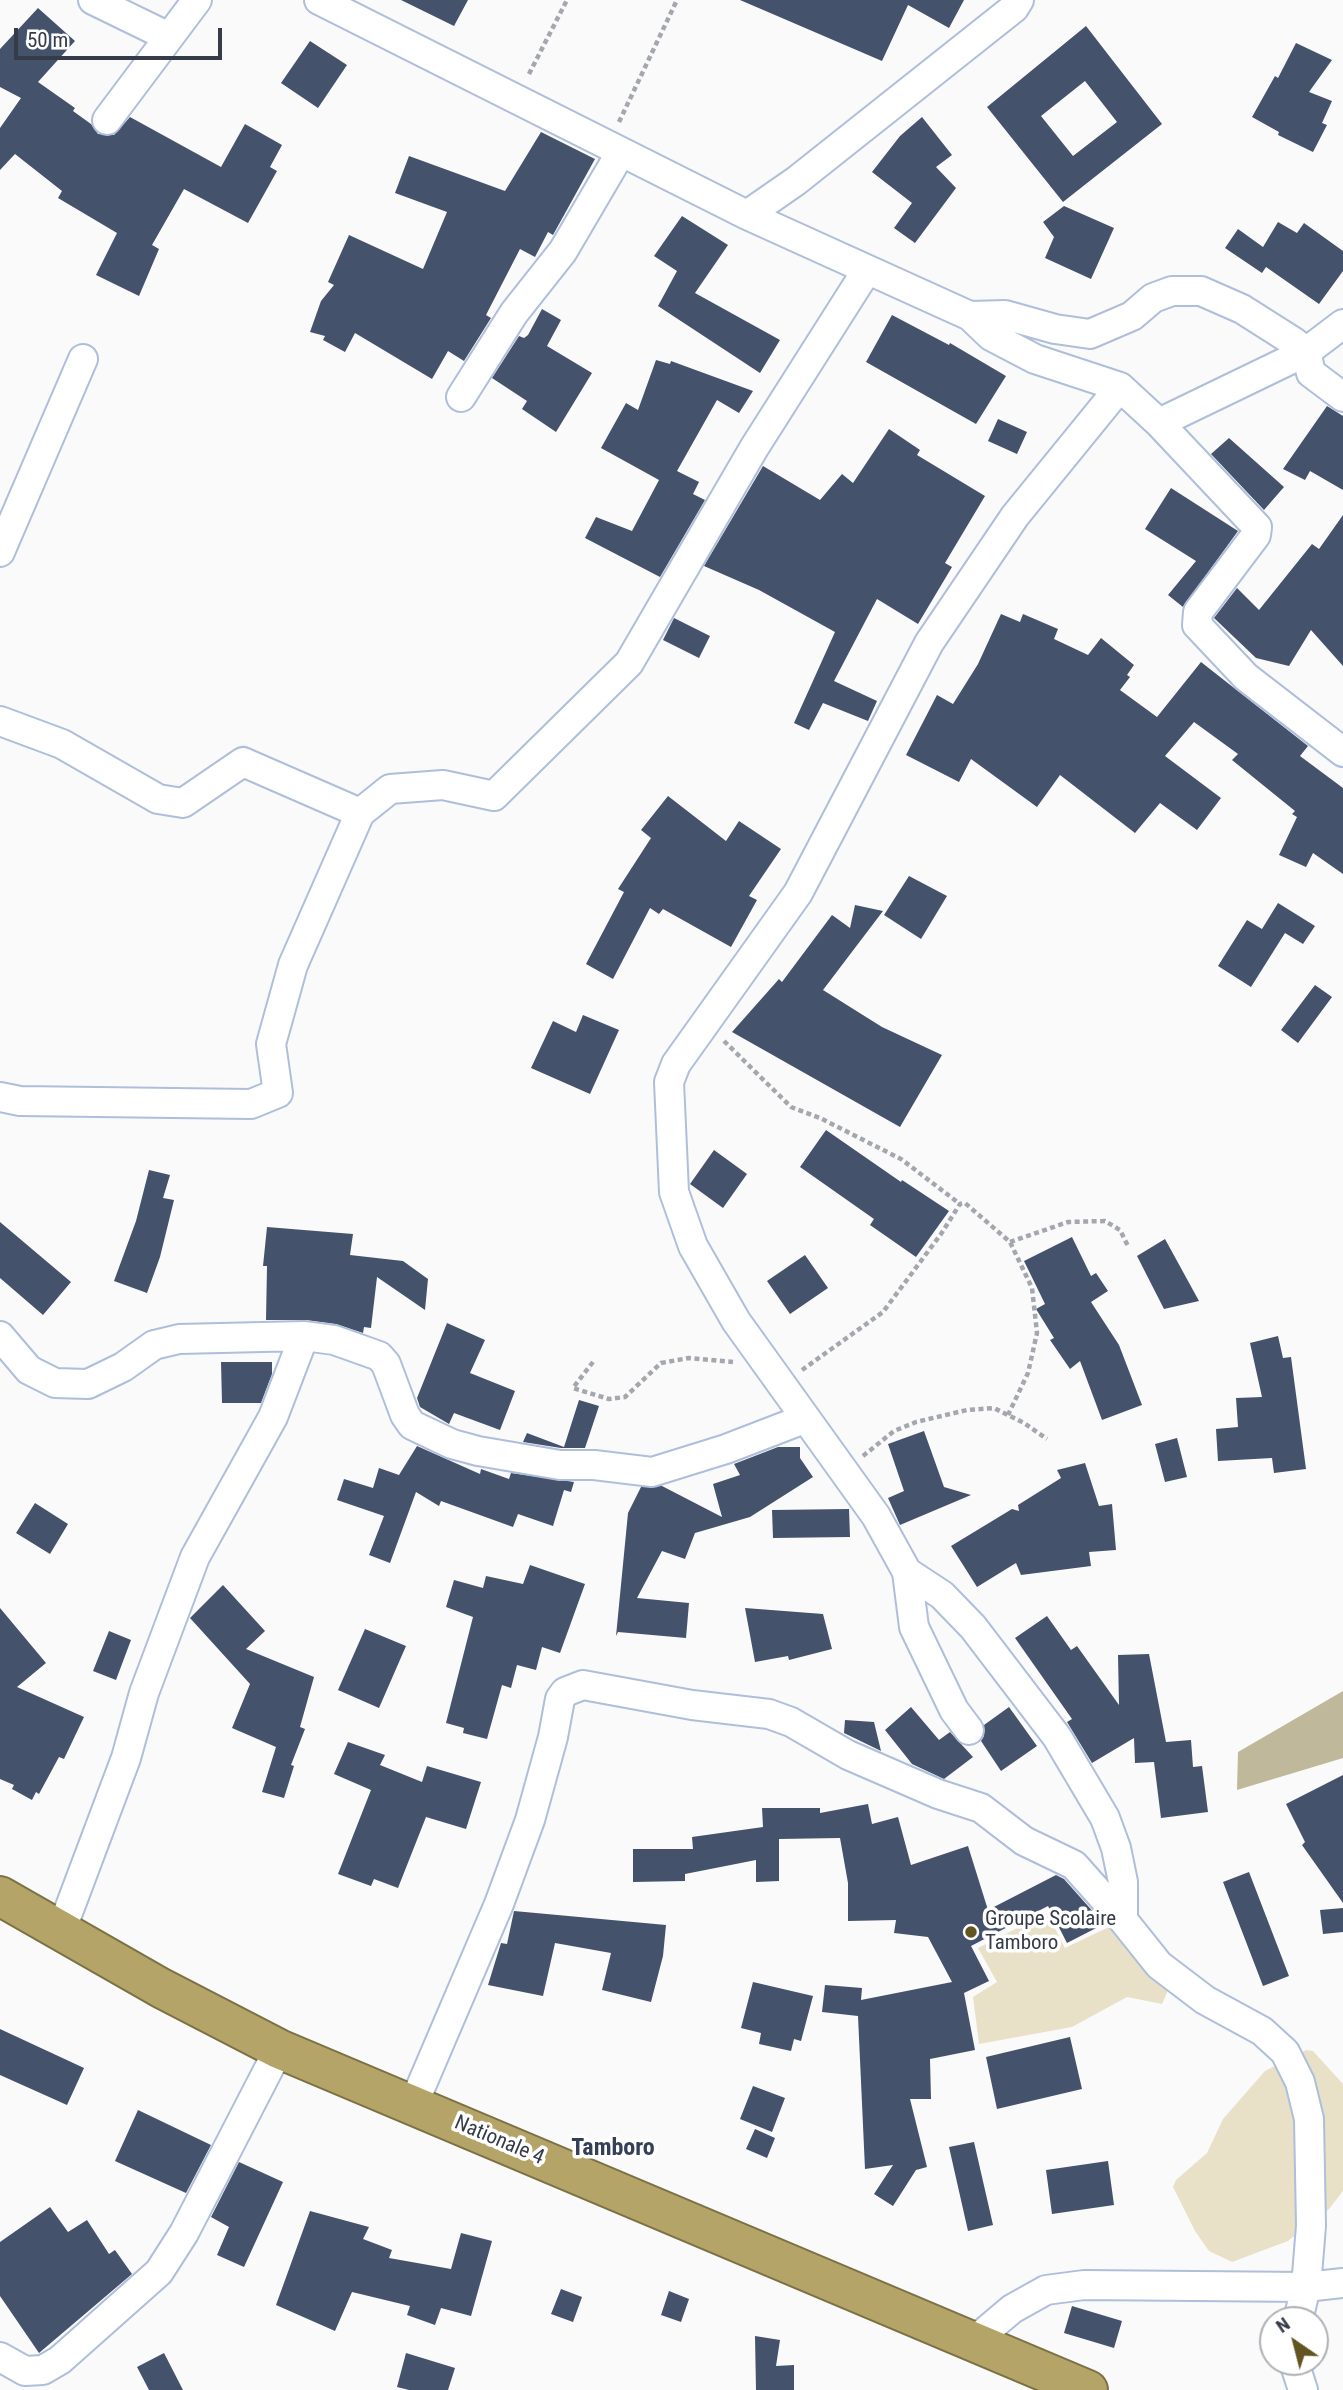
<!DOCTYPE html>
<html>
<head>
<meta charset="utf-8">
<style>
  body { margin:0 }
  #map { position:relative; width:1343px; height:2390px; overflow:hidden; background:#fafafa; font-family:"Roboto Condensed",sans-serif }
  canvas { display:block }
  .north { position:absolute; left:1259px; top:2306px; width:70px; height:70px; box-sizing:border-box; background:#fff; border:2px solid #aeb1b6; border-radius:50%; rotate:325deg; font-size:19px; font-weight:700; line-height:28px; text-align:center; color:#353c48 }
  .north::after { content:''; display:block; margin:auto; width:24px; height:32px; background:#635522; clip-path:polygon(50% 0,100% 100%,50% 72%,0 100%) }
  .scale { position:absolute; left:14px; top:28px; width:208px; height:32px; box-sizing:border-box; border:4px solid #353c48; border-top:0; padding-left:9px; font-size:21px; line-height:24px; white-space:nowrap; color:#353c48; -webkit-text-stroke:5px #fff; paint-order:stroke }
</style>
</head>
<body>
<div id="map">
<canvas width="1343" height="2390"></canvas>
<div class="north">N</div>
<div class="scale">50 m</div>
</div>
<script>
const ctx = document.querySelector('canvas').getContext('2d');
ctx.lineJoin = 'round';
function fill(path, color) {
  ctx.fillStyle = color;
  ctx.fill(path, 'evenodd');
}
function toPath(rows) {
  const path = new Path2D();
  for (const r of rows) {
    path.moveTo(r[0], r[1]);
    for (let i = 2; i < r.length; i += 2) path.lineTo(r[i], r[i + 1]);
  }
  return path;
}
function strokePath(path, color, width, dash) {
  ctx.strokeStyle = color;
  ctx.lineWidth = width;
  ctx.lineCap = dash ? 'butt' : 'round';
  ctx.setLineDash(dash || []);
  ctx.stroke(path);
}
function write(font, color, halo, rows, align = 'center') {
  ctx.font = font + ' "Roboto Condensed",sans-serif';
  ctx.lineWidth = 7;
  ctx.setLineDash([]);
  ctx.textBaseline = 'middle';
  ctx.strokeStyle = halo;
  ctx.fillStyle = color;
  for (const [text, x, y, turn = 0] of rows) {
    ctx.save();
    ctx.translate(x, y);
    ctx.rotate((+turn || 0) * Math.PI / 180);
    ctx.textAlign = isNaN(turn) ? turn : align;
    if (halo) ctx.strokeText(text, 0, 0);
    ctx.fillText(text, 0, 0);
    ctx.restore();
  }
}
fill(toPath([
  [1047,1913,1065,1948,1111,1926,1178,1968,1162,2004,1127,1997,1072,2027,979,2044,973,1997,997,1982,978,1948],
  [1306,2050,1313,2051,1343,2084,1343,2191,1329,2209,1288,2241,1232,2262,1209,2251,1195,2231,1173,2187,1176,2180,1207,2153,1223,2119,1265,2071]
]), '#e8e1c8');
fill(toPath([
  [1343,1691,1343,1758,1237,1790,1238,1752]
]), '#c0b89a');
fill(toPath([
  [401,0,468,0,454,26],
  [740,0,964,0,949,28,908,5,882,61],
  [38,8,75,41,38,82,75,108,73,111,91,124,98,134,114,135,130,117,221,167,245,124,282,145,270,167,277,171,248,223,184,189,152,245,159,249,139,296,96,275,117,233,58,198,62,191,15,154,0,170,0,128,21,98,0,87,0,49],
  [1086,26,1162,124,1063,202,987,107],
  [1085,81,1117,122,1073,156,1041,116],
  [310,41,347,65,318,108,281,83],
  [1296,43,1332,60,1309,92,1332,101,1322,123,1327,125,1313,152,1278,135,1279,132,1252,117,1275,76,1278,78],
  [922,117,952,155,936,167,956,188,915,243,894,228,912,203,872,172,900,136],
  [541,132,595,159,553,235,548,232,535,257,520,249,486,315,491,318,464,361,448,351,432,379,355,333,345,352,323,340,325,336,310,332,321,301,334,285,328,282,349,235,423,269,447,212,395,193,409,156,505,191],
  [1064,206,1114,228,1091,279,1045,258,1054,237,1043,222],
  [682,216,728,245,695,293,780,340,760,373,658,306,677,271,654,256],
  [1278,222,1297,233,1304,223,1343,251,1343,271,1319,304,1266,267,1262,273,1225,248,1238,229,1263,247],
  [542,309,561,320,547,346,592,373,556,432,522,409,527,401,492,378,519,336,524,338,528,335],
  [892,315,949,345,950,343,1006,376,976,424,866,362],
  [656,360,670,364,671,361,753,391,739,413,717,400,677,471,699,482,693,494,705,500,660,577,585,538,596,517,632,531,659,480,601,448,626,403,638,410],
  [1327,406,1343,416,1343,490,1310,471,1305,480,1283,469],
  [998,419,1027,432,1017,454,988,441],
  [889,429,920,450,917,455,985,496,945,563,952,567,918,624,877,599,834,681,877,701,868,721,823,703,809,730,794,723,835,632,759,590,704,566,763,466,820,500,842,474,853,483],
  [1229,438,1284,487,1264,510,1211,454],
  [1171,488,1238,531,1183,607,1168,595,1196,561,1145,529],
  [1343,515,1343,666,1311,630,1289,666,1256,658,1214,618,1237,588,1259,610,1312,544,1319,549],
  [1001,614,1020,622,1023,614,1058,629,1054,639,1088,655,1101,638,1134,665,1127,675,1130,677,1120,690,1157,717,1201,662,1308,746,1300,756,1343,788,1343,874,1313,853,1306,867,1279,855,1297,817,1292,814,1295,811,1232,760,1238,754,1194,722,1165,756,1221,798,1197,830,1160,803,1135,833,1060,775,1037,807,971,759,959,782,906,755,937,695,953,704,978,664],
  [674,618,710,636,699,658,663,640],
  [668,796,726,841,739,821,781,849,749,896,757,900,731,947,663,909,659,914,650,908,613,979,586,964,624,892,618,889,651,838,641,830],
  [909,876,947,896,921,939,884,915],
  [1278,903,1315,926,1303,944,1285,933,1251,987,1218,966,1247,920,1262,929],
  [855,905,883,911,823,990,882,1027,942,1055,900,1127,732,1032,779,979,782,982,832,915,850,928],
  [1315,985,1332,997,1298,1043,1281,1030],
  [583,1015,619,1030,590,1094,531,1068,553,1021,576,1032],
  [826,1130,901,1182,902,1180,949,1211,916,1257,870,1225,874,1219,800,1167],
  [714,1150,747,1174,723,1208,690,1184],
  [149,1170,170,1175,163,1198,174,1200,160,1257,147,1293,114,1281,136,1221],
  [0,1222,71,1282,43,1315,0,1278],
  [267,1227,353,1234,350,1255,403,1261,428,1279,425,1310,377,1277,371,1328,364,1327,363,1333,336,1324,306,1320,266,1320,267,1266,263,1266],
  [1072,1237,1091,1276,1096,1273,1108,1291,1091,1302,1119,1345,1142,1405,1102,1420,1080,1361,1070,1369,1050,1340,1054,1338,1036,1309,1045,1304,1024,1261],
  [1165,1239,1199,1301,1164,1309,1137,1256],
  [805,1255,828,1288,790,1314,767,1281],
  [447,1323,485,1340,470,1373,515,1391,500,1430,454,1413,449,1424,420,1407,417,1398],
  [1278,1336,1283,1358,1291,1357,1306,1469,1274,1473,1272,1458,1218,1461,1216,1429,1238,1427,1236,1398,1262,1397,1250,1343],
  [221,1362,272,1362,272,1374,261,1403,222,1403],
  [579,1400,599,1406,585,1448,561,1448,523,1442,527,1433,564,1447],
  [924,1431,944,1487,971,1495,900,1525,888,1498,904,1491,888,1444],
  [1177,1438,1187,1477,1165,1482,1155,1444],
  [417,1446,480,1474,481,1469,509,1479,511,1473,574,1482,571,1492,564,1490,553,1526,518,1514,513,1527,441,1501,439,1506,416,1492,390,1563,369,1555,384,1516,337,1500,344,1479,373,1488,379,1468,399,1475],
  [778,1447,800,1447,800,1458,813,1477,750,1517,695,1533,685,1559,662,1551,637,1598,689,1603,686,1638,618,1632,616,1636,628,1513,641,1487,662,1486,722,1517,713,1484,740,1475,734,1464],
  [1085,1463,1099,1506,1112,1504,1116,1550,1089,1552,1091,1566,1021,1575,1016,1563,977,1587,951,1546,1012,1509,1019,1511,1018,1505,1061,1478,1057,1470],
  [35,1503,68,1524,50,1554,16,1533],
  [849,1509,850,1537,773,1538,772,1510],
  [530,1565,585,1584,560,1653,542,1647,536,1670,517,1665,511,1688,502,1685,487,1739,463,1733,464,1728,446,1723,473,1617,446,1607,454,1580,483,1588,486,1576,523,1584],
  [223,1585,265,1631,246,1649,314,1677,300,1727,305,1729,291,1765,294,1766,284,1798,262,1792,276,1747,232,1728,250,1684,190,1618],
  [0,1608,46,1663,17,1687,84,1717,64,1759,59,1757,39,1794,36,1792,32,1800,12,1789,14,1785,0,1779],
  [745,1608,823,1614,832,1649,789,1660,788,1656,755,1662],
  [1047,1616,1071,1650,1077,1646,1119,1705,1118,1655,1149,1654,1166,1742,1191,1740,1193,1767,1202,1766,1208,1812,1161,1818,1154,1762,1135,1763,1134,1738,1092,1763,1067,1722,1072,1719,1015,1638],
  [365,1629,406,1646,379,1708,338,1690],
  [109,1631,131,1640,116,1680,93,1671],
  [911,1707,939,1740,950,1732,973,1757,944,1779,912,1764,885,1730],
  [1009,1707,1037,1746,1001,1771,981,1741,984,1736,984,1725],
  [845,1720,874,1722,881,1751,844,1733],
  [348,1742,385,1755,380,1765,422,1782,427,1766,481,1782,466,1829,426,1817,398,1888,374,1879,371,1886,338,1874,371,1790,334,1774],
  [1343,1775,1343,1903,1302,1845,1305,1842,1286,1804],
  [868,1804,872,1824,898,1817,911,1865,968,1846,988,1910,1056,1875,1064,1879,1104,1924,1067,1943,1048,1906,971,1946,989,1981,964,1993,975,2050,930,2059,931,2099,910,2099,927,2167,916,2170,893,2206,874,2194,893,2165,865,2169,858,2016,822,2012,825,1985,862,1988,861,2000,952,1982,928,1937,894,1933,896,1920,848,1921,848,1883,840,1838,779,1839,779,1881,756,1882,756,1860,685,1874,685,1881,633,1882,633,1849,693,1849,692,1837,763,1827,762,1808,820,1808,820,1813],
  [1249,1872,1289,1976,1263,1986,1223,1882],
  [1343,1908,1343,1932,1323,1934,1320,1910],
  [514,1911,666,1925,663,1956,651,2002,602,1990,611,1953,555,1943,543,1996,488,1985,501,1943,507,1944],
  [753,1982,813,1996,801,2041,794,2039,791,2051,759,2044,761,2033,741,2028],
  [0,2029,84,2068,67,2105,0,2075],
  [1070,2037,1082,2089,997,2109,986,2057],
  [753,2086,785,2098,772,2132,740,2119],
  [138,2110,211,2145,186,2193,115,2161],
  [755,2129,775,2138,767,2158,746,2149],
  [974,2142,993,2225,968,2231,949,2147],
  [1108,2161,1114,2205,1052,2214,1046,2170],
  [239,2162,283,2182,244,2267,217,2255,229,2227,211,2217],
  [50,2207,68,2232,87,2220,109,2254,115,2250,132,2274,39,2353,0,2296,0,2242],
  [310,2211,369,2227,363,2239,392,2250,389,2258,451,2269,461,2233,492,2241,471,2316,441,2308,435,2325,407,2315,410,2306,352,2292,335,2331,276,2305],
  [561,2289,582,2297,573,2322,551,2314],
  [669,2291,689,2299,681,2322,661,2315],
  [1072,2306,1122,2321,1114,2348,1064,2333],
  [755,2336,780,2340,776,2366,794,2365,794,2390,756,2390],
  [164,2353,183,2390,149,2390,137,2367],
  [406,2353,455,2368,448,2390,409,2390,397,2387]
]), '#45526c');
const minor = toPath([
  [93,0,169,37],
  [319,0,747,215,970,316,991,336,1035,359,1120,387,1159,423,1306,352,1343,324],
  [107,120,197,0],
  [747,215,796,181,1014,8,1019,0],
  [970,316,1005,315,1055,329,1090,334,1132,316,1153,298,1172,291,1201,291,1242,309,1294,342,1306,352,1311,373,1343,397],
  [1120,387,1015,516,929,643,798,893,676,1064,669,1082,674,1192,693,1246,736,1321,876,1516,907,1572,942,1595,973,1627,1057,1737,1105,1818,1116,1848,1123,1882,1123,1920,1159,1965,1205,2000,1262,2031,1285,2052,1300,2082,1309,2119,1311,2226,1306,2287,1298,2320],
  [461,397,514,313,563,251,621,152],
  [1159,423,1257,527,1256,535,1198,612,1197,625,1246,677,1343,752],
  [0,552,83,359],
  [0,721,62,744,158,799,183,803,243,762,360,813],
  [0,1097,20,1101,251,1104,278,1093,271,1044,293,965,360,813,390,789,443,785,494,796,629,663,754,448,867,270],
  [0,1336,29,1370,55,1383,88,1384,123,1367,154,1345,179,1339,304,1336,334,1340,379,1356,386,1364,405,1415,412,1425,452,1444,478,1451,560,1465,594,1465,652,1472,726,1449,804,1419],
  [907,1572,914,1627,954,1710,969,1730],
  [61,1931,126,1758,144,1693,195,1557,273,1417,304,1336],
  [413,2105,499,1904,530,1820,553,1737,560,1699,565,1692,583,1685,692,1705,769,1714,791,1722,848,1755,938,1794,981,1808,1024,1841,1074,1865,1123,1920],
  [973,2342,1012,2309,1046,2290,1084,2285,1306,2287,1343,2283],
  [0,2357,25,2371,43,2370,60,2360,159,2272,184,2233,279,2049],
  [1294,2362,1303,2390]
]);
const trunk = toPath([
  [0,1896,161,1988,279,2049,1088,2390]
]);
strokePath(minor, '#aebedb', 32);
strokePath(trunk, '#7c7144', 42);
strokePath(toPath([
  [529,74,567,0],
  [619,122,677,0],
  [724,1041,791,1107,820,1118,901,1159,960,1204],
  [1010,1242,1068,1222,1105,1221,1120,1230,1129,1248],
  [593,1362,573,1388,609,1399,625,1397,661,1363,689,1358,733,1362],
  [802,1370,883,1312,941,1234,960,1204,965,1203,1010,1242,1032,1288,1037,1333,1028,1373,1008,1415],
  [863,1456,894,1431,916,1422,967,1410,994,1408,1024,1423,1047,1439]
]), '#a4a7ad', 4.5, [5, 3.5]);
strokePath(minor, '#fff', 28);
strokePath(trunk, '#b4a468', 38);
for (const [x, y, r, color] of [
  [971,1932,7,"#635522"]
]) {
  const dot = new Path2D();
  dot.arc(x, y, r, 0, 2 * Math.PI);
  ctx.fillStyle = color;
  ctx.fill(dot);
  strokePath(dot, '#fff', 2.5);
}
write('21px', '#353c48', '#fff', [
  ["Groupe Scolaire",985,1920],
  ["Tamboro",985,1944]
], 'left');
write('21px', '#353c48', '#fff', [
  ["Nationale 4",499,2141,23]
]);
write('bold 24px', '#334058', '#fff', [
  ["Tamboro",613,2149]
]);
</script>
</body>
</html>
